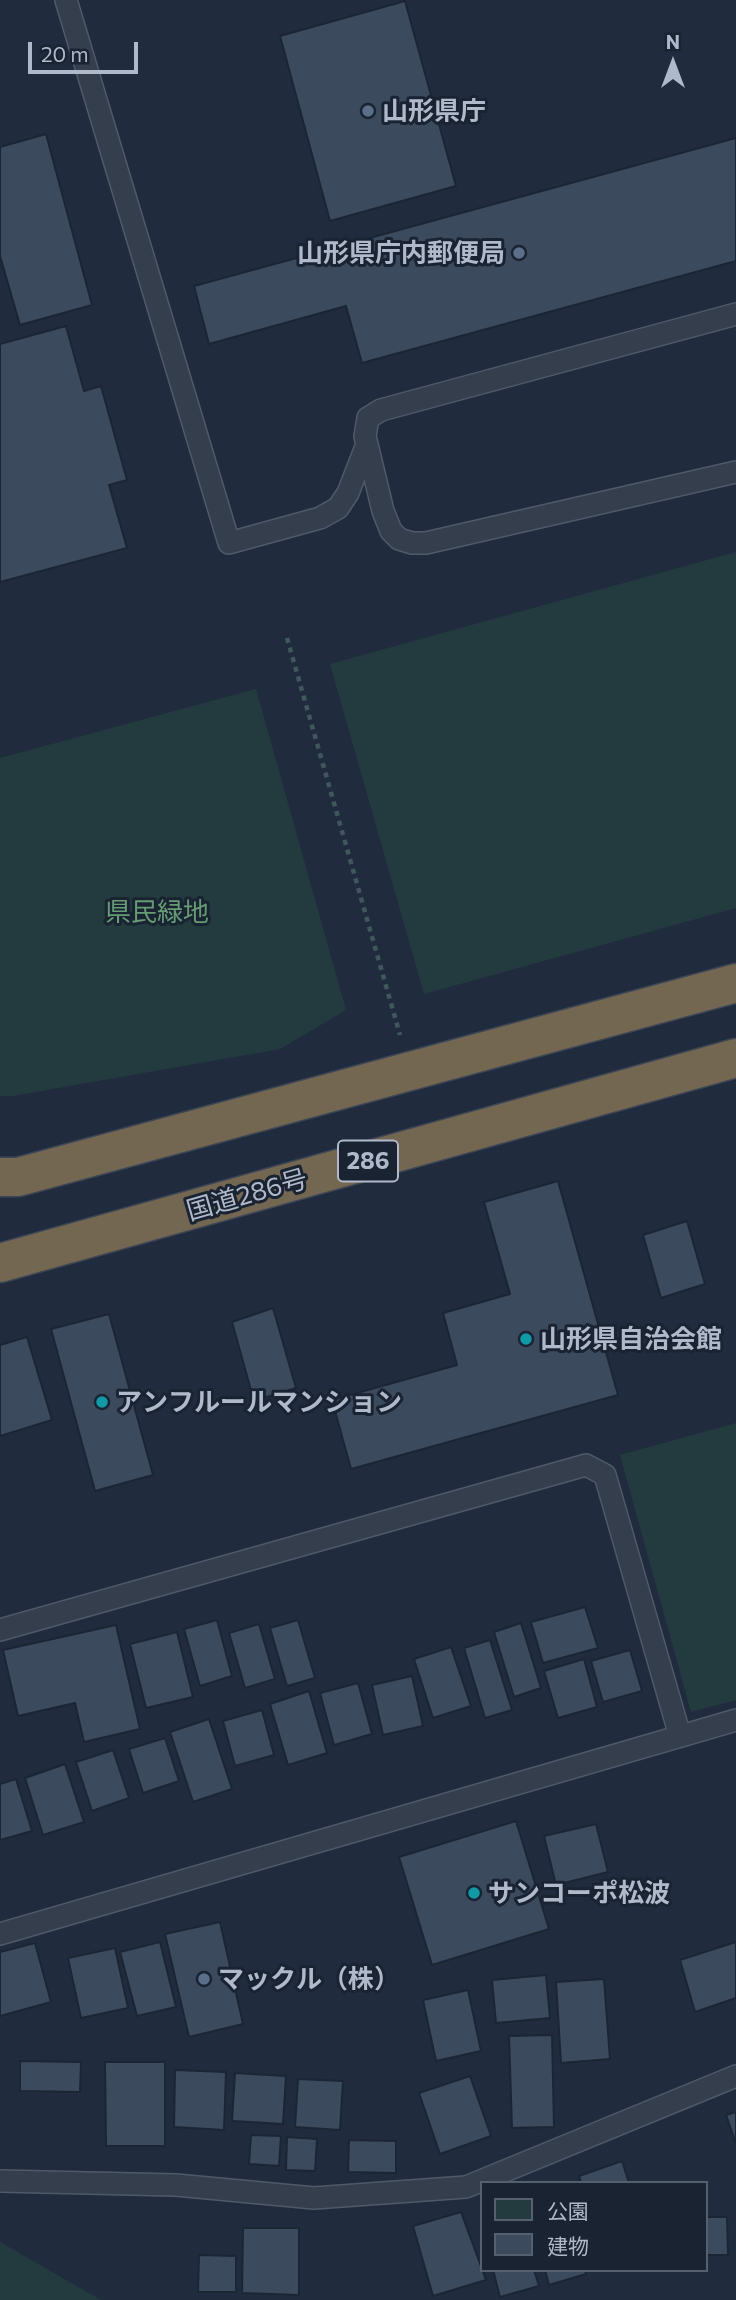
<!DOCTYPE html>
<html>
<head>
<meta charset="utf-8">
<style>
  body { margin:0 }
  #map { position:relative; width:736px; height:2300px; overflow:hidden; background:#202c3e; font-family:Commissioner,"Noto Sans JP",sans-serif }
  canvas { display:block }
  .legend { position:absolute; left:480px; top:2181px; width:228px; height:91px; box-sizing:border-box; background:#1a2332; border:2px solid #565f6e; margin:0; padding:9px 12px; list-style:none; font-size:21px; color:#b0b9c9 }
  .legend li { display:flex; align-items:center; gap:14px; height:35px }
  .legend b { width:35px; border:2px solid #565f6e }
  .north { position:absolute; left:638px; top:28px; width:70px; height:70px; -webkit-text-stroke:5px #1a2332; paint-order:stroke; rotate:0deg; font-size:19px; font-weight:700; line-height:28px; text-align:center; color:#b0b9c9 }
  .north::after { content:''; display:block; margin:auto; width:24px; height:32px; background:#b0b9c9; clip-path:polygon(50% 0,100% 100%,50% 72%,0 100%) }
  .scale { position:absolute; left:28px; top:42px; width:110px; height:32px; box-sizing:border-box; border:4px solid #b0b9c9; border-top:0; padding-left:9px; font-size:21px; line-height:24px; white-space:nowrap; color:#b0b9c9; -webkit-text-stroke:5px #1a2332; paint-order:stroke }
</style>
</head>
<body>
<div id="map">
<canvas width="736" height="2300"></canvas>
<ul class="legend">
<li><b style="height:19px;background:#233b3e"></b>公園</li>
<li><b style="height:19px;background:#3c4a5d"></b>建物</li>
</ul>
<div class="north">N</div>
<div class="scale">20 m</div>
</div>
<script>
const ctx = document.querySelector('canvas').getContext('2d');
ctx.lineJoin = 'round';
function fill(path, color) {
  ctx.fillStyle = color;
  ctx.fill(path, 'evenodd');
}
function toPath(rows) {
  const path = new Path2D();
  for (const r of rows) {
    path.moveTo(r[0], r[1]);
    for (let i = 2; i < r.length; i += 2) path.lineTo(r[i], r[i + 1]);
  }
  return path;
}
function strokePath(path, color, width, dash) {
  ctx.strokeStyle = color;
  ctx.lineWidth = width;
  ctx.lineCap = dash ? 'butt' : 'round';
  ctx.setLineDash(dash || []);
  ctx.stroke(path);
}
function write(font, color, halo, rows, align = 'center') {
  ctx.font = font + ' Commissioner,"Noto Sans JP",sans-serif';
  ctx.lineWidth = 6;
  ctx.setLineDash([]);
  ctx.textBaseline = 'middle';
  ctx.strokeStyle = halo;
  ctx.fillStyle = color;
  for (const [text, x, y, turn = 0] of rows) {
    ctx.save();
    ctx.translate(x, y);
    ctx.rotate((+turn || 0) * Math.PI / 180);
    ctx.textAlign = isNaN(turn) ? turn : align;
    if (halo) ctx.strokeText(text, 0, 0);
    ctx.fillText(text, 0, 0);
    ctx.restore();
  }
}
fill(toPath([
  [736,552,736,908,424,994,330,664],
  [256,689,346,1010,280,1049,13,1096,0,1096,0,758],
  [736,1423,736,1700,691,1712,620,1455],
  [0,2242,101,2300,0,2300]
]), '#233b3e');
const building = toPath([
  [405,1,456,186,330,221,280,36,405,1],
  [46,134,92,305,20,325,0,256,0,147,46,134],
  [736,138,736,261,362,363,346,306,209,344,194,286,736,138],
  [66,326,84,391,101,386,127,480,109,485,127,548,0,582,0,344,66,326],
  [558,1181,618,1395,351,1469,332,1400,457,1365,443,1313,510,1294,484,1202,558,1181],
  [687,1221,705,1284,661,1298,643,1235,687,1221],
  [273,1308,296,1388,254,1401,232,1322,273,1308],
  [109,1314,153,1475,95,1491,51,1329,109,1314],
  [27,1337,52,1420,0,1436,0,1345,27,1337],
  [585,1607,598,1648,543,1663,531,1622,585,1607],
  [217,1620,232,1676,200,1686,184,1629,217,1620],
  [298,1620,315,1678,287,1686,270,1628,298,1620],
  [521,1623,541,1688,514,1697,494,1632,521,1623],
  [259,1624,275,1679,245,1688,229,1633,259,1624],
  [116,1625,140,1729,84,1742,75,1703,18,1716,3,1650,116,1625],
  [177,1632,193,1697,146,1708,130,1644,177,1632],
  [490,1640,512,1710,485,1718,464,1648,490,1640],
  [451,1647,471,1706,433,1718,414,1659,451,1647],
  [630,1650,642,1691,603,1702,591,1661,630,1650],
  [584,1659,597,1707,558,1718,544,1671,584,1659],
  [412,1676,423,1726,383,1735,372,1685,412,1676],
  [358,1683,372,1734,334,1745,320,1693,358,1683],
  [309,1691,327,1753,288,1765,270,1704,309,1691],
  [262,1710,274,1755,235,1766,223,1721,262,1710],
  [209,1719,232,1789,193,1802,170,1732,209,1719],
  [165,1738,179,1781,143,1793,129,1749,165,1738],
  [113,1750,129,1798,92,1811,76,1762,113,1750],
  [65,1764,84,1822,43,1835,25,1778,65,1764],
  [16,1779,32,1831,0,1840,0,1784,16,1779],
  [516,1821,549,1929,432,1965,399,1857,516,1821],
  [596,1824,608,1872,556,1885,544,1836,596,1824],
  [220,1922,243,2024,189,2037,165,1934,220,1922],
  [160,1942,176,2007,137,2016,120,1952,160,1942],
  [736,1942,736,1998,695,2012,680,1960,736,1942],
  [35,1943,51,2002,0,2016,0,1952,35,1943],
  [115,1948,128,2008,81,2018,68,1958,115,1948],
  [546,1975,550,2018,496,2023,492,1980,546,1975],
  [604,1979,610,2059,561,2063,556,1982,604,1979],
  [468,1990,481,2051,436,2061,423,2000,468,1990],
  [552,2035,554,2127,512,2128,509,2036,552,2035],
  [20,2061,81,2062,80,2092,20,2091,20,2061],
  [105,2062,165,2062,165,2146,106,2146,105,2062],
  [175,2070,226,2072,224,2130,174,2127,175,2070],
  [235,2073,286,2076,283,2124,232,2121,235,2073],
  [470,2076,491,2136,440,2154,419,2093,470,2076],
  [298,2079,343,2081,340,2130,295,2127,298,2079],
  [736,2112,736,2144,726,2115,736,2112],
  [251,2135,281,2136,279,2166,249,2164,251,2135],
  [287,2137,317,2139,315,2171,286,2170,287,2137],
  [349,2140,396,2141,396,2173,348,2172,349,2140],
  [622,2161,629,2183,581,2183,579,2176,622,2161],
  [461,2212,486,2280,433,2296,413,2226,461,2212],
  [706,2217,727,2217,728,2255,706,2255,706,2217],
  [243,2228,299,2228,299,2295,242,2293,243,2228],
  [199,2255,236,2256,236,2292,198,2292,199,2255],
  [493,2270,534,2270,539,2286,500,2297,493,2270],
  [545,2270,585,2270,586,2274,549,2285,545,2270]
]);
fill(building, '#3c4a5d');
strokePath(building, '#1c2534', 2);
const lane = toPath([
  [66,0,229,543,320,518,338,508,348,493,367,444],
  [736,314,381,410,368,418,365,436,383,511,391,531,399,539,412,543,426,543,736,472],
  [0,1630,586,1465,605,1475,680,1736],
  [0,1934,736,1720],
  [0,2181,176,2185,314,2198,466,2187,736,2076]
]);
const highway = toPath([
  [0,1177,18,1177,736,983],
  [0,1263,736,1058]
]);
strokePath(lane, '#505968', 24);
strokePath(highway, '#3d4655', 41);
strokePath(toPath([
  [287,638,400,1035]
]), '#40585c', 4.5, [5, 5]);
strokePath(lane, '#353e4d', 21);
strokePath(highway, '#746751', 38);
for (const [x, y, r, color] of [
  [368,111,7,"#5c6f8a"],
  [519,253,7,"#5c6f8a"],
  [526,1339,7,"#0f9aa8"],
  [102,1402,7,"#0f9aa8"],
  [474,1893,7,"#0f9aa8"],
  [204,1979,7,"#5c6f8a"]
]) {
  const dot = new Path2D();
  dot.arc(x, y, r, 0, 2 * Math.PI);
  ctx.fillStyle = color;
  ctx.fill(dot);
  strokePath(dot, '#1a2332', 2.5);
}
for (const [x, y, w] of [
  [368,1161,60]
]) {
  const box = new Path2D();
  box.roundRect(x - w / 2, y - 20.5, w, 41, 5);
  ctx.fillStyle = '#1a2332';
  ctx.fill(box);
  strokePath(box, '#b0b9c9', 2);
}
write('bold 24px', '#b0b9c9', null, [
  ["286",368,1161]
]);
write('bold 26px', '#b0b9c9', '#1a2332', [
  ["山形県庁",382,111],
  ["山形県庁内郵便局",505,253,"right"],
  ["山形県自治会館",540,1339],
  ["アンフルールマンション",116,1402],
  ["サンコーポ松波",488,1893],
  ["マックル（株）",218,1979]
], 'left');
write('26px', '#659c73', '#1a2332', [
  ["県民緑地",157,912]
]);
write('26px', '#b0b9c9', '#1a2332', [
  ["国道286号",247,1195,-16]
]);
</script>
</body>
</html>
